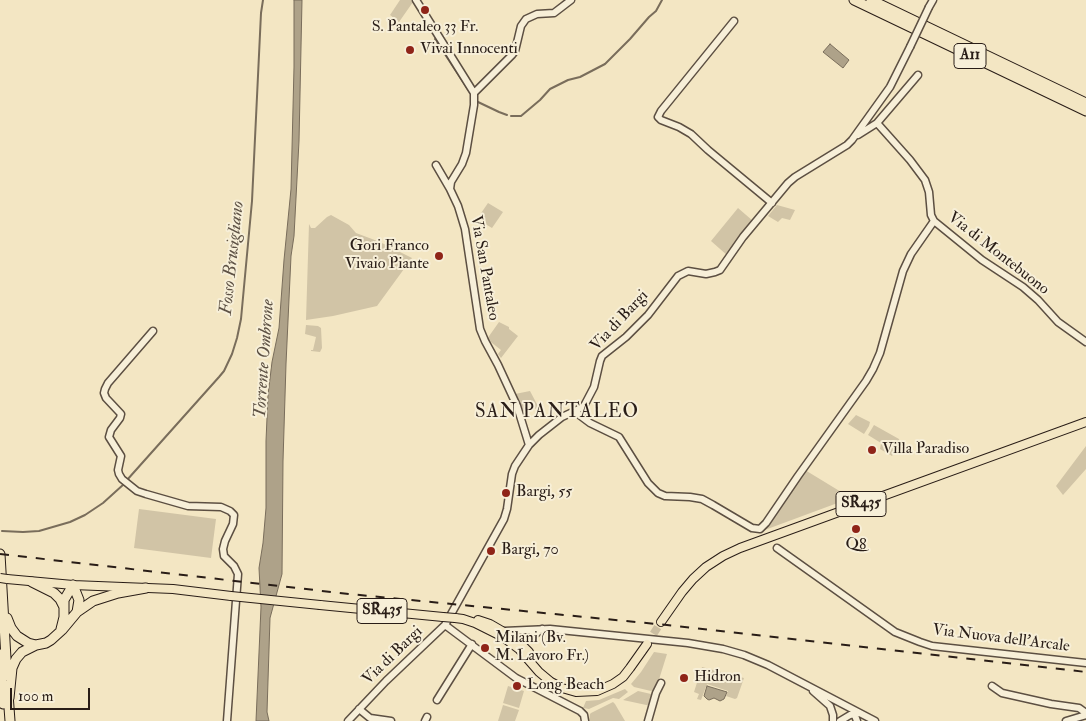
<!DOCTYPE html>
<html>
<head>
<meta charset="utf-8">
<style>
  body { margin:0 }
  #map { position:relative; width:1086px; height:721px; overflow:hidden; background:#f3e6c3; font-family:"IM FELL Double Pica",serif }
  canvas { display:block }
  .scale { position:absolute; left:10px; top:688px; width:80px; height:22px; box-sizing:border-box; border:2px solid #291d17; border-top:0; padding-left:6px; font-size:15px; line-height:18px; white-space:nowrap; color:#291d17; -webkit-text-stroke:4px #f7efd8; paint-order:stroke }
</style>
</head>
<body>
<div id="map">
<canvas width="1086" height="721"></canvas>
<div class="scale">100 m</div>
</div>
<script>
const ctx = document.querySelector('canvas').getContext('2d');
ctx.lineJoin = 'round';
function fill(path, color) {
  ctx.fillStyle = color;
  ctx.fill(path, 'evenodd');
}
function toPath(rows) {
  const path = new Path2D();
  for (const r of rows) {
    path.moveTo(r[0], r[1]);
    for (let i = 2; i < r.length; i += 2) path.lineTo(r[i], r[i + 1]);
  }
  return path;
}
function strokePath(path, color, width, dash) {
  ctx.strokeStyle = color;
  ctx.lineWidth = width;
  ctx.lineCap = dash ? 'butt' : 'round';
  ctx.setLineDash(dash || []);
  ctx.stroke(path);
}
function write(font, color, halo, rows, align = 'center') {
  ctx.font = font + ' "IM FELL Double Pica",serif';
  ctx.lineWidth = 4;
  ctx.setLineDash([]);
  ctx.textBaseline = 'middle';
  ctx.strokeStyle = halo;
  ctx.fillStyle = color;
  for (const [text, x, y, turn = 0] of rows) {
    ctx.save();
    ctx.translate(x, y);
    ctx.rotate((+turn || 0) * Math.PI / 180);
    ctx.textAlign = isNaN(turn) ? turn : align;
    if (halo) ctx.strokeText(text, 0, 0);
    ctx.fillText(text, 0, 0);
    ctx.restore();
  }
}
fill(toPath([
  [400,0,411,0,413,2,399,22,390,15],
  [488,203,503,212,492,228,477,219],
  [777,205,795,210,790,220,782,218,778,222,768,216],
  [738,208,753,221,728,256,711,241],
  [331,215,349,225,356,233,380,242,412,258,377,306,333,316,306,320,309,224,311,228,315,228,327,217],
  [499,322,509,327,509,329,518,336,501,358,498,354,501,350,487,339],
  [306,325,318,326,321,328,322,348,320,352,311,351,311,350,313,350,316,337,305,334],
  [530,391,539,408,523,411,515,394],
  [856,415,870,422,869,426,864,434,848,424],
  [874,425,899,439,900,443,892,456,880,449,881,443,868,435],
  [1086,446,1086,469,1063,495,1056,486],
  [805,470,851,498,762,531],
  [139,509,216,519,211,558,134,548],
  [654,652,667,654,656,689,651,691,634,687,631,684,641,672],
  [702,667,744,678,737,698,735,699,726,696,728,691,707,684,701,700,697,699,699,694,694,692],
  [508,686,524,691,519,708,503,703],
  [625,689,628,692,619,699,613,698,589,709,583,708,586,701,599,700],
  [638,691,651,694,652,695,651,706,623,700],
  [613,702,615,704,625,721,589,721,590,714,591,713],
  [503,705,519,710,515,721,498,721]
]), '#d1c4a6');
const water = toPath([
  [294,0,302,0,299,141,294,236,291,256,286,364,283,461,282,574,270,618,267,712,269,721,256,721,261,607,259,568,263,543,266,508,266,441,268,395,272,362,279,328,284,260,291,189,294,67,294,0],
  [830,44,849,60,843,68,823,52,830,44],
  [707,686,727,692,724,699,720,701,714,698,709,700,707,699,704,696,707,686]
]);
fill(water, '#aea289');
strokePath(water, '#796d5b', 1);
strokePath(toPath([
  [435,39,469,91],
  [478,102,499,112,507,115],
  [511,116,521,116,540,100,550,89,568,80,580,77,605,64,630,39,649,17,656,11,662,0],
  [127,480,219,377,224,371,232,354,237,338,241,319,252,201,261,13,263,0],
  [2,531,23,532,39,531,70,522,85,515,103,503,124,484]
]), '#796d5b', 2);
strokePath(toPath([
  [647,644,661,622]
]), '#cbbea1', 8, [8, 4]);
const minor = toPath([
  [416,0,474,93,474,105,466,153,462,164,451,182,450,189,458,206,465,229,480,329,485,341,498,365,517,406,529,445],
  [929,7,933,0],
  [734,21,661,111,658,117,661,120,679,127,691,134,708,150,772,203],
  [474,93,512,55,515,51,521,26,526,19,537,14,554,13,571,0],
  [877,123,918,75],
  [858,135,877,123,910,160,925,180,929,192,931,215,934,221,982,260,1023,287,1038,300,1058,322,1086,342],
  [436,165,450,189],
  [153,331,108,383,105,389,104,393,106,398,121,414,120,418,111,430,109,437,121,456,118,470,119,474,122,479,137,491,146,494,188,506,221,507,230,511,234,515,233,524,225,541,223,549,224,556,234,566,238,574,227,721],
  [574,411,590,423,619,437,648,483,658,493,665,496,690,497,702,499,713,505,752,528,760,529,766,523,798,476,866,381,873,369,880,353,903,271,911,254,934,221],
  [777,548,895,632,920,642,932,646,1086,663],
  [445,625,516,678,580,711,584,715,585,721],
  [504,631,550,629,688,643,723,649,744,655,768,665,875,721],
  [519,642,533,636,542,629],
  [992,686,1002,693,1051,704,1079,708,1086,713],
  [813,691,830,706,833,715,833,721],
  [437,700,472,644],
  [359,709,370,718,391,721],
  [853,710,857,721],
  [348,721,386,681,445,625,504,519,507,509,512,474,515,466,529,445,539,435,562,417,579,409,584,406,594,387,600,361,602,356,626,337,648,315,678,276,688,271,706,274,715,272,720,270,743,237,788,183,795,177,847,145,852,140,890,87,910,47],
  [425,721,427,717],
  [648,721,656,693,661,683],
  [840,721,850,715,859,713],
  [1066,721,1086,715]
]);
const major = toPath([
  [7,579,73,585,173,589,231,596],
  [320,605,443,617],
  [455,618,463,619,475,623,503,637,519,649,539,672,551,682,562,688,576,692,597,691,613,684,623,677,630,668,647,644],
  [478,620,490,624,509,635,519,642,529,652],
  [661,622,682,592,693,579,706,567,723,556,740,548,1086,422]
]);
const highway = toPath([
  [854,0,1086,111],
  [871,0,1086,103],
  [0,554,7,676],
  [32,582,54,593,60,599,64,607],
  [73,585,79,600,77,612],
  [7,618,11,628,17,636,28,643,36,645],
  [61,629,64,617,64,600,73,585],
  [0,654,3,704],
  [8,694,10,721],
  [9,698,12,668,16,659,22,652,36,645,46,643,51,640,62,630,77,612,93,601,118,593,146,588]
]);
strokePath(minor, '#5c4f42', 9);
strokePath(major, '#291d17', 10);
strokePath(highway, '#291d17', 11);
strokePath(minor, '#f7efd8', 6);
strokePath(major, '#f3e6c3', 8);
strokePath(highway, '#f3e6c3', 9);
strokePath(toPath([
  [0,554,349,594,667,625,1086,672]
]), '#291d17', 2, [9, 9]);
const minorBridge = toPath([
  [910,47,929,7]
]);
const majorBridge = toPath([
  [0,578,7,579],
  [231,596,320,605],
  [443,617,455,618]
]);
strokePath(minorBridge, '#5c4f42', 9, []);
strokePath(majorBridge, '#291d17', 10, []);
strokePath(minorBridge, '#f7efd8', 6);
strokePath(majorBridge, '#f3e6c3', 8);
for (const [x, y, r, color] of [
  [425,10,5,"#8f2418"],
  [410,50,5,"#8f2418"],
  [439,256,5,"#8f2418"],
  [872,450,5,"#8f2418"],
  [506,493,5,"#8f2418"],
  [856,529,5,"#8f2418"],
  [491,551,5,"#8f2418"],
  [485,648,5,"#8f2418"],
  [684,678,5,"#8f2418"],
  [517,686,5,"#8f2418"]
]) {
  const dot = new Path2D();
  dot.arc(x, y, r, 0, 2 * Math.PI);
  ctx.fillStyle = color;
  ctx.fill(dot);
  strokePath(dot, '#f7efd8', 2);
}
for (const [x, y, w] of [
  [970,56,32],
  [861,504,50],
  [382,611,50]
]) {
  const box = new Path2D();
  box.roundRect(x - w / 2, y - 12.5, w, 25, 4);
  ctx.fillStyle = '#f7efd8';
  ctx.fill(box);
  strokePath(box, '#291d17', 1);
}
write('bold 15px', '#291d17', null, [
  ["A11",970,56],
  ["SR435",861,504],
  ["SR435",382,611]
]);
write('16px', '#291d17', '#f7efd8', [
  ["S. Pantaleo 33 Fr.",425,28,"center"],
  ["Vivai Innocenti",420,50],
  ["Gori Franco",429,247,"right"],
  ["Vivaio Piante",429,265,"right"],
  ["Villa Paradiso",882,450],
  ["Bargi, 55",516,493],
  ["Q8",856,546,"center"],
  ["Bargi, 70",501,551],
  ["Milani (Bv.",495,639],
  ["M. Lavoro Fr.)",495,657],
  ["Hidron",694,678],
  ["Long Beach",527,686]
], 'left');
write('16px', '#291d17', '#f7efd8', [
  ["Via di Montebuono",998,254,38],
  ["Via San Pantaleo",484,268,80],
  ["Via di Bargi",620,321,-47],
  ["Via Nuova dell'Arcale",1001,639,7],
  ["Via di Bargi",393,656,-44]
]);
write('italic 18px', '#5e5245', '#f7efd8', [
  ["Fosso Brusigliano",233,258,-84],
  ["Torrente Ombrone",265,359,-86]
]);
ctx.letterSpacing = '1px';
write('19px', '#291d17', '#f7efd8', [
  ["SAN PANTALEO",557,413]
]);
ctx.letterSpacing = '0px';
</script>
</body>
</html>
